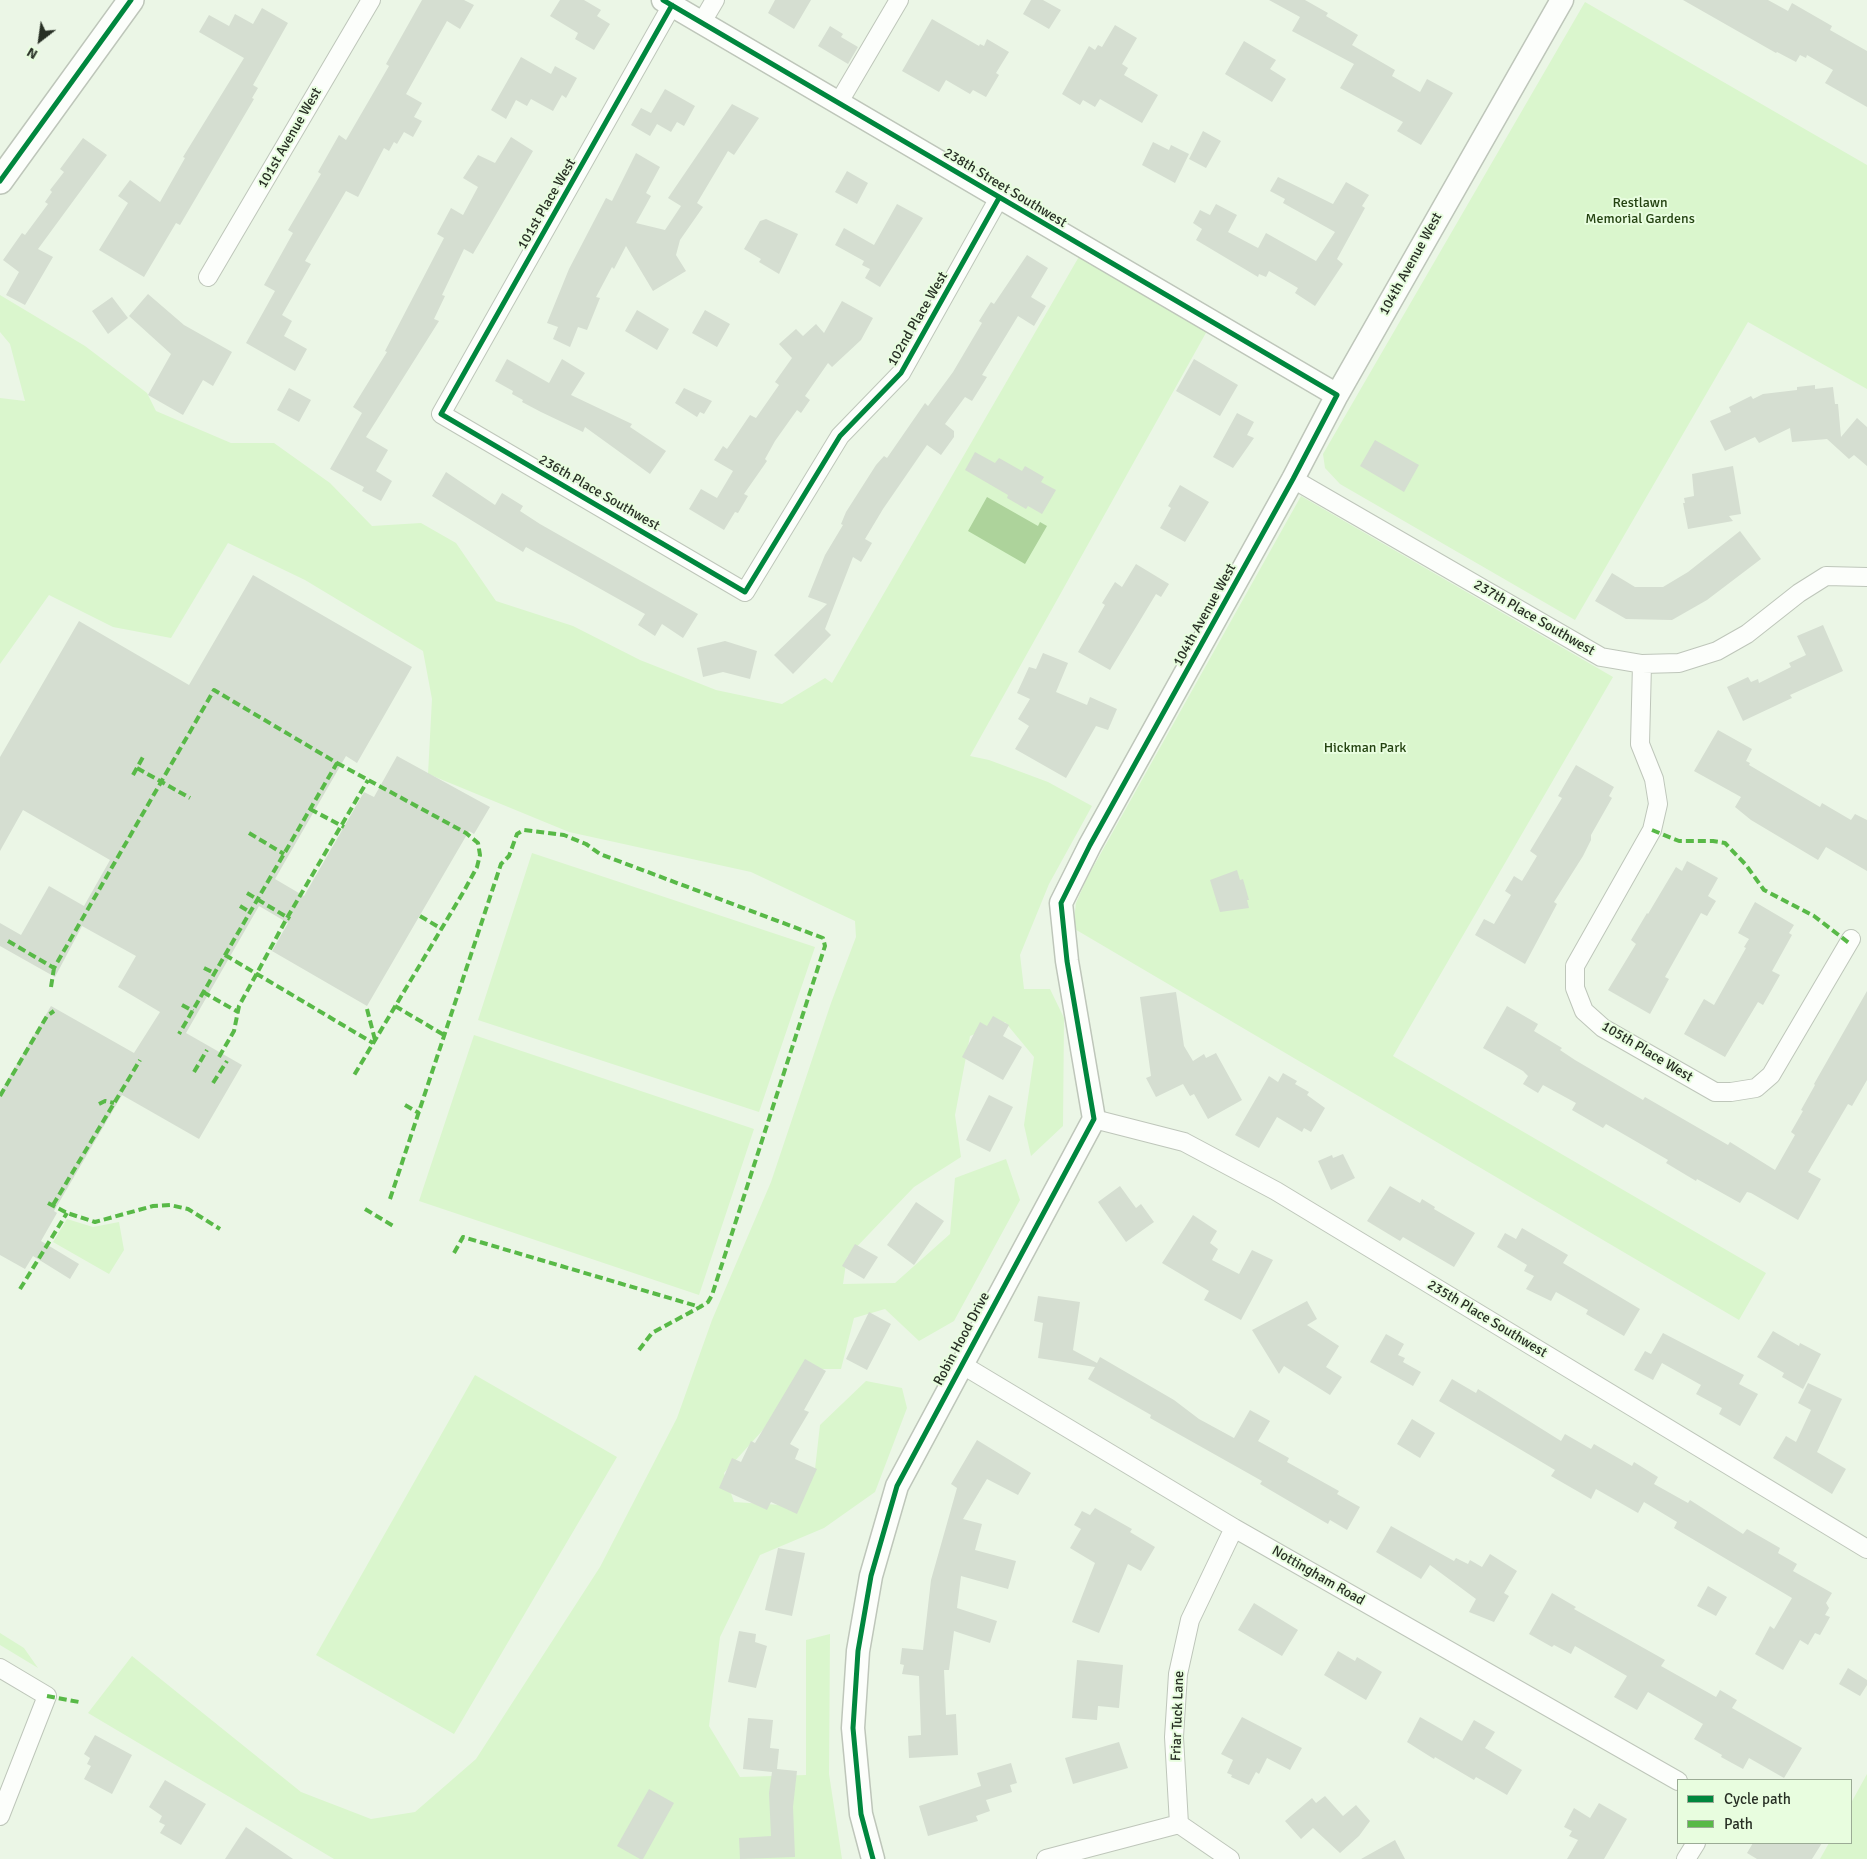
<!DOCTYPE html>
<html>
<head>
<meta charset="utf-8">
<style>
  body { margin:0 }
  #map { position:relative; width:1867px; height:1859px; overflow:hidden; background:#ebf6e6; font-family:Signika,sans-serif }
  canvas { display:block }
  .legend { position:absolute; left:1677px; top:1779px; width:175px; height:65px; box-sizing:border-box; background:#e8fddf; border:1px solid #9bab95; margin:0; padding:6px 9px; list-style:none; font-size:15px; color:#283025 }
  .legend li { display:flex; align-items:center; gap:10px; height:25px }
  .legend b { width:25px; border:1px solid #9bab95 }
  .north { position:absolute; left:15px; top:15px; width:50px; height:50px; -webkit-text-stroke:4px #e8fddf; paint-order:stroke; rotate:210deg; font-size:14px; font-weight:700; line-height:20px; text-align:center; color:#283025 }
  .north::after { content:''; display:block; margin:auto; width:18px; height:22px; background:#283025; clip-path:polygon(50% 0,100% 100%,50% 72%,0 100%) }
</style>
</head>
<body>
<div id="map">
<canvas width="1867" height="1859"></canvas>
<ul class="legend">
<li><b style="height:6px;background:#00873e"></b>Cycle path</li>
<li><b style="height:6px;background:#58b947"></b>Path</li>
</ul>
<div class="north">N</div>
</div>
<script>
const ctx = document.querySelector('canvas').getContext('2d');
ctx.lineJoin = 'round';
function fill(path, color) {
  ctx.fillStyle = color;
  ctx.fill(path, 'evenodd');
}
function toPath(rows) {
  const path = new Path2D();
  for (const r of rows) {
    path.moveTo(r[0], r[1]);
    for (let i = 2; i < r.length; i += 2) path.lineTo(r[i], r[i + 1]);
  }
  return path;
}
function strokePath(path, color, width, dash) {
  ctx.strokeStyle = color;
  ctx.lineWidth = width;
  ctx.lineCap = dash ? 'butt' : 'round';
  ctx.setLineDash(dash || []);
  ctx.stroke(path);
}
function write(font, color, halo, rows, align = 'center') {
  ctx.font = font + ' Signika,sans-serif';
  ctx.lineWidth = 4;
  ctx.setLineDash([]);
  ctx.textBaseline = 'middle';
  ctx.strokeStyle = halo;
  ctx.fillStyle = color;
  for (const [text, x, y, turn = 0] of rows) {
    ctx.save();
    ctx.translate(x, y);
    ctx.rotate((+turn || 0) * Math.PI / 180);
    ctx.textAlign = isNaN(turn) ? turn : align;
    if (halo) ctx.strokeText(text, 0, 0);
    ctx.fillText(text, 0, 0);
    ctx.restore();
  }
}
fill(toPath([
  [1585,2,1867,165,1867,389,1748,322,1575,620,1340,484,1325,468,1323,454],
  [1084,248,1212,322,970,756,989,760,1048,782,1092,806,1049,884,1020,955,1024,989,1050,989,1064,1018,1063,1126,1031,1156,1024,1125,1034,1057,1005,1022,970,1036,955,1115,961,1157,914,1187,847,1257,843,1284,895,1283,950,1234,955,1178,1006,1159,1020,1200,954,1321,919,1341,885,1309,854,1318,841,1369,803,1369,772,1420,724,1473,734,1502,781,1505,815,1469,820,1425,866,1381,902,1388,907,1408,875,1492,824,1528,760,1555,720,1637,709,1726,740,1777,806,1775,806,1640,830,1634,829,1774,842,1859,334,1859,88,1713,132,1656,301,1792,371,1819,415,1812,476,1759,600,1567,677,1418,712,1320,771,1182,831,1003,856,937,855,921,751,872,569,832,428,774,432,699,423,651,305,580,228,543,171,638,113,627,49,595,0,664,0,398,25,401,10,344,0,332,0,295,85,346,147,393,156,411,231,443,274,443,330,483,372,526,421,523,456,543,496,601,573,626,640,660,716,690,782,704,825,678,832,683],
  [1301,496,1613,677,1393,1056,1766,1273,1739,1320,1073,928,1076,903,1087,878],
  [532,853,815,947,759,1112,478,1020],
  [474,1035,754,1129,699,1295,419,1201],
  [67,1219,93,1227,119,1222,124,1250,109,1274,53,1242],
  [475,1375,617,1457,454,1734,316,1655],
  [0,1633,24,1648,38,1668,0,1645],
  [1867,1774,1867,1859,1820,1859,1829,1843,1851,1843,1851,1803]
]), '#daf6cd');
fill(toPath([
  [987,497,1038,526,1040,522,1047,526,1025,564,968,531]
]), '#add39b');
fill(toPath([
  [422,0,464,0,474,5,460,29,447,21,406,94,422,103,414,117,422,121,413,137,404,132,397,144,394,142,389,151,384,148,358,197,346,191,305,261,311,264,282,315,292,321,284,336,307,349,295,371,246,343,275,291,264,285,293,233,288,230,321,174,318,172,339,135,346,140,389,66,386,64],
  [560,0,584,0,601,10,597,16,610,24,594,50,575,39,578,33,550,16],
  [775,0,811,0,794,29,768,13],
  [1031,0,1043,0,1061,10,1049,29,1023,14],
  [1269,0,1305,0,1328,13,1326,16,1358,35,1352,45,1395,70,1392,76,1420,92,1427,79,1453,93,1421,145,1397,131,1403,122,1340,88,1354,64,1292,31,1300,17],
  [1683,0,1768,0,1788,11,1792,3,1832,26,1830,30,1867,51,1867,107,1825,83,1833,70,1807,55,1806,58,1800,55,1796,62,1777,52,1776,53],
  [262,8,288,23,253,85,258,88,252,98,254,99,180,225,176,223,144,277,99,250,128,203,118,196,130,180,160,202,185,158,183,157,244,58,199,32,209,15,229,26,235,14,253,24],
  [932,19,979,46,980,44,984,46,987,39,1009,52,996,73,999,75,986,97,973,90,970,94,946,80,939,92,902,71],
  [1115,25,1137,38,1122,64,1128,68,1124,75,1158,95,1142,123,1100,99,1095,107,1083,100,1080,105,1062,94,1089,46,1095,50,1098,45,1102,47],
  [830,26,843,34,841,37,858,47,848,64,818,46],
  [1244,41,1276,60,1270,69,1286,79,1272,102,1225,74],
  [521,57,551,74,555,66,577,78,566,98,562,95,553,111,531,99,527,106,516,100,506,119,491,110],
  [665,89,695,106,684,126,677,122,671,132,657,124,650,136,631,125,641,108,651,113],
  [732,104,759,118,734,155,728,151,697,203,703,207,680,240,676,255,686,271,653,291,626,246,614,269,612,267,596,297,600,298,587,330,578,327,570,347,553,339,558,327,547,323,569,269,606,198,612,201,636,153,660,167,646,193,651,196,636,223,665,230,681,206,668,198],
  [1203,131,1221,141,1206,168,1189,159],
  [511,137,533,151,473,254,464,249,442,295,445,296,434,319,439,321,366,437,388,450,376,471,392,481,381,501,362,491,364,487,330,469,362,413,353,407,387,352,385,351,444,238,437,234,451,208,463,215,478,187,463,178,478,155,495,163],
  [83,138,107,155,38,249,53,257,25,305,6,295,19,272,3,260,22,233,25,235,48,204,45,202,52,192,50,190,64,172,60,169],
  [1153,142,1169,150,1171,145,1189,154,1175,183,1142,165],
  [847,171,868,183,857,204,835,192],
  [1278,177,1333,204,1346,182,1369,195,1362,206,1365,208,1337,259,1343,264,1315,306,1295,293,1298,288,1269,271,1266,277,1259,274,1258,277,1196,240,1202,229,1193,223,1200,210,1210,215,1216,204,1237,215,1228,232,1258,248,1266,233,1316,261,1335,232,1283,203,1285,199,1270,191],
  [897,204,923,218,880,287,865,278,870,269,862,265,864,261,835,245,844,228,874,245],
  [766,219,798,234,779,274,759,262,761,259,744,249,760,221],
  [1027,255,1048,268,1031,297,1046,306,1034,326,1018,316,982,375,987,377,972,401,965,397,945,424,954,431,954,437,941,455,927,445,883,509,865,539,872,543,861,562,853,557,825,629,831,635,793,674,774,655,827,604,808,597,825,555,843,525,841,524,846,512,876,465,884,456,887,458,925,403,928,406,953,372,982,323,979,321,991,302,994,304],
  [148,294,184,325,232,352,213,386,203,380,183,415,148,395,171,354,129,316],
  [112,297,128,318,108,334,92,311],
  [842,301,873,318,861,340,832,367,828,363,805,396,810,400,801,413,797,410,775,441,765,459,767,461,744,494,748,496,738,513,735,512,724,530,689,509,701,489,717,498,733,471,714,460,723,446,727,449,750,415,756,418,779,385,775,382,792,358,779,344,796,329,803,336,816,324,824,333],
  [637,310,669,329,657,350,625,331],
  [705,310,730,324,717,347,692,333],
  [507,359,549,383,562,359,585,373,571,395,632,424,630,427,666,451,650,474,585,427,583,432,541,412,522,402,523,400,512,394,513,391,495,381],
  [1194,359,1238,385,1220,416,1176,391],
  [1815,385,1815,389,1833,387,1835,404,1838,404,1841,437,1857,418,1867,427,1867,466,1854,455,1849,459,1827,439,1792,442,1790,428,1759,443,1755,437,1725,451,1710,421,1731,412,1729,407,1751,396,1753,399,1763,394,1797,390,1797,387],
  [289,388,311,400,299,422,277,410],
  [684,388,712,401,704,414,700,412,697,417,675,403],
  [1237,413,1254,422,1247,435,1254,438,1233,468,1213,457],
  [1375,440,1419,465,1404,492,1360,466],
  [975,452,995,463,999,458,1022,471,1025,466,1044,477,1041,482,1056,490,1042,514,1028,506,1026,509,1007,498,1008,495,965,470],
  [1733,466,1741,514,1729,516,1733,521,1688,529,1683,503,1685,503,1684,498,1694,496,1692,474],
  [446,472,495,505,502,493,523,506,520,511,540,524,698,614,683,638,662,624,655,636,638,625,645,614,526,547,523,552,432,496],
  [1180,485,1209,502,1185,542,1160,528,1171,508,1168,506],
  [1740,531,1761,559,1707,600,1672,620,1626,619,1595,601,1612,573,1635,587,1663,587,1688,572],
  [1136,564,1169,584,1161,597,1156,594,1110,670,1078,652,1105,605,1102,603,1115,582,1122,587],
  [253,575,412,667,357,763,346,756,275,879,304,896,364,792,374,797,397,756,490,807,474,834,469,831,367,1006,272,951,288,923,259,906,186,1033,242,1065,199,1139,122,1095,54,1211,57,1213,41,1241,79,1264,70,1279,33,1256,25,1269,0,1255,0,1093,51,1006,134,1053,160,1012,118,987,136,956,82,926,55,977,0,946,0,923,21,935,49,886,84,906,110,860,23,810,0,851,0,757,79,621,189,685],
  [1823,625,1843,671,1790,695,1792,698,1743,721,1727,687,1748,677,1751,682,1758,679,1759,683,1791,667,1789,663,1806,655,1797,636],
  [725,641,757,651,750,679,723,672,703,677,697,648],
  [1043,653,1068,663,1056,692,1087,705,1090,697,1117,709,1108,730,1096,726,1066,778,1015,749,1029,726,1018,719,1030,699,1017,693,1029,667,1036,669],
  [1718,730,1752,749,1746,761,1750,763,1749,765,1820,807,1822,803,1851,820,1855,814,1867,820,1867,871,1826,847,1818,860,1751,820,1735,807,1741,797,1694,771],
  [1576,765,1614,787,1609,796,1612,798,1591,835,1591,840,1583,856,1554,902,1557,904,1525,964,1475,935,1484,919,1494,924,1511,895,1505,891,1514,876,1522,881,1537,856,1530,851,1562,798,1558,796],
  [1687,861,1718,878,1708,896,1716,901,1707,916,1701,913,1665,977,1669,979,1650,1014,1608,990,1636,944,1631,940,1647,913,1648,914,1676,867,1682,871],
  [1237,870,1240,880,1243,879,1249,900,1247,900,1249,908,1220,912,1210,880],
  [1755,902,1794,925,1789,933,1792,935,1772,971,1780,975,1763,1005,1758,1002,1725,1057,1684,1034,1704,999,1714,1005,1746,948,1744,947,1749,939,1738,933],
  [1867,991,1867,1080,1852,1106,1848,1104,1808,1172,1821,1179,1798,1220,1751,1193,1747,1192,1740,1203,1697,1179,1696,1181,1666,1163,1668,1160,1606,1124,1603,1128,1572,1110,1576,1103,1543,1085,1538,1093,1523,1084,1528,1076,1523,1071,1483,1048,1507,1006,1538,1024,1534,1031,1562,1048,1560,1050,1575,1060,1643,1100,1645,1097,1728,1145,1730,1142,1775,1170,1795,1135,1791,1132,1803,1111,1801,1110,1815,1085,1814,1084],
  [1176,992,1184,1046,1193,1061,1204,1054,1206,1058,1216,1053,1242,1100,1208,1119,1194,1094,1190,1096,1183,1084,1156,1097,1146,1078,1151,1076,1140,997],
  [993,1016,1009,1025,1003,1036,1022,1047,1003,1080,962,1057,980,1022,987,1026],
  [1283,1073,1297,1081,1295,1084,1309,1092,1307,1095,1325,1108,1311,1132,1304,1128,1302,1132,1277,1117,1259,1148,1235,1135,1269,1076,1278,1082],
  [989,1095,1013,1107,990,1152,966,1140],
  [1343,1154,1355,1178,1331,1190,1318,1161,1332,1155,1333,1158],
  [1120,1186,1136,1208,1141,1204,1154,1222,1126,1242,1098,1202],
  [1390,1186,1420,1203,1422,1199,1435,1207,1434,1209,1475,1233,1454,1267,1403,1237,1400,1241,1367,1221],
  [916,1202,944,1221,914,1265,887,1245],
  [1193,1215,1217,1231,1210,1243,1218,1249,1212,1260,1239,1274,1252,1250,1273,1260,1241,1320,1204,1300,1209,1291,1162,1263],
  [1522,1228,1568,1255,1563,1263,1640,1309,1624,1336,1586,1314,1588,1310,1556,1292,1551,1301,1526,1289,1534,1276,1524,1271,1527,1265,1497,1247,1505,1233,1516,1239],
  [855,1244,878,1257,864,1279,842,1266],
  [1038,1296,1080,1302,1073,1350,1097,1363,1100,1357,1174,1400,1199,1419,1234,1438,1250,1410,1270,1421,1258,1441,1289,1458,1287,1462,1339,1491,1337,1494,1360,1507,1347,1530,1330,1520,1328,1524,1260,1484,1262,1481,1150,1418,1151,1415,1088,1379,1095,1367,1038,1358,1043,1323,1034,1321],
  [1307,1301,1317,1319,1307,1325,1339,1346,1326,1367,1342,1377,1330,1395,1284,1366,1279,1374,1252,1330],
  [869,1312,891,1324,867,1370,846,1359],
  [1773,1331,1799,1346,1800,1343,1821,1354,1803,1389,1782,1377,1784,1373,1757,1357],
  [1663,1333,1744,1375,1739,1384,1758,1394,1740,1426,1719,1414,1722,1408,1696,1394,1701,1385,1662,1363,1653,1380,1634,1370,1645,1351,1651,1354],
  [1386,1334,1404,1344,1398,1355,1405,1358,1403,1362,1421,1372,1413,1386,1370,1362],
  [805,1359,826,1371,804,1410,809,1412,790,1444,799,1449,795,1459,817,1469,797,1514,771,1502,767,1510,719,1488,732,1458,741,1462,751,1441,755,1443],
  [1452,1379,1476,1393,1478,1389,1561,1441,1565,1434,1591,1449,1594,1444,1632,1466,1634,1462,1658,1477,1654,1484,1688,1503,1690,1500,1743,1534,1747,1529,1780,1548,1778,1553,1797,1564,1793,1571,1832,1593,1826,1603,1829,1608,1825,1615,1830,1617,1820,1635,1815,1633,1808,1645,1800,1640,1783,1670,1755,1654,1770,1626,1774,1629,1792,1598,1674,1528,1677,1522,1644,1502,1638,1513,1596,1489,1591,1499,1551,1476,1555,1470,1439,1401],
  [1808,1383,1842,1399,1817,1452,1846,1469,1832,1494,1773,1458,1786,1436,1796,1442,1811,1410,1798,1403],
  [1412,1419,1435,1433,1420,1458,1397,1444],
  [977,1440,1031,1473,1018,1495,987,1479,963,1519,982,1524,975,1550,1016,1561,1008,1589,961,1576,957,1608,997,1621,990,1643,954,1631,949,1670,944,1670,946,1715,956,1714,958,1755,909,1758,908,1736,921,1735,919,1676,902,1674,904,1665,900,1664,902,1648,923,1650,931,1580,957,1488,951,1484],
  [1095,1508,1132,1529,1130,1532,1155,1547,1141,1571,1128,1564,1099,1633,1072,1622,1095,1563,1070,1548,1081,1529,1074,1525,1082,1511,1090,1515],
  [1391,1526,1454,1561,1456,1558,1468,1564,1470,1560,1482,1567,1490,1554,1517,1571,1504,1593,1509,1596,1494,1622,1469,1612,1476,1599,1430,1565,1421,1579,1376,1552],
  [778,1548,805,1553,792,1616,765,1610],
  [1708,1586,1727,1597,1716,1616,1697,1606],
  [1552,1593,1576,1607,1574,1609,1665,1660,1661,1666,1716,1697,1720,1690,1737,1700,1732,1708,1802,1748,1784,1778,1749,1758,1743,1769,1721,1757,1722,1755,1694,1739,1703,1724,1648,1692,1637,1710,1614,1697,1627,1676,1575,1646,1571,1654,1554,1645,1552,1647,1529,1634],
  [1254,1603,1298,1630,1282,1656,1238,1630],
  [739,1631,756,1634,755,1642,767,1646,756,1688,728,1682],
  [1338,1651,1355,1661,1357,1657,1382,1672,1366,1700,1324,1675],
  [1077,1660,1123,1665,1119,1708,1098,1706,1097,1720,1072,1718],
  [1848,1668,1867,1680,1867,1685,1860,1696,1839,1684],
  [1242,1717,1302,1748,1290,1770,1267,1758,1259,1774,1256,1772,1249,1785,1231,1777,1232,1775,1227,1773,1233,1760,1221,1754],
  [1420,1717,1462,1741,1474,1720,1495,1732,1485,1748,1522,1770,1507,1795,1476,1777,1474,1780,1435,1757,1434,1759,1407,1742],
  [748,1718,773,1720,770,1748,779,1749,777,1769,797,1771,793,1807,795,1857,740,1859,739,1838,771,1836,769,1793,772,1772,743,1769],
  [95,1735,132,1755,112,1794,84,1779,91,1766,87,1764,90,1758,84,1754],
  [1119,1742,1128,1768,1073,1784,1065,1758],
  [1011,1763,1017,1783,1010,1785,1012,1792,986,1800,990,1811,976,1816,978,1821,928,1836,919,1806,981,1786,977,1773],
  [165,1780,206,1804,181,1845,160,1833,165,1825,159,1822,162,1816,149,1807],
  [649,1789,674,1803,643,1859,640,1859,617,1846],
  [1325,1796,1343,1816,1356,1805,1370,1821,1359,1836,1340,1853,1313,1828,1301,1839,1285,1821,1312,1798,1316,1803],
  [1599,1803,1627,1819,1604,1859,1567,1859,1578,1840,1569,1836,1572,1831,1564,1827,1574,1808,1590,1818],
  [246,1827,293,1859,225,1859],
  [1395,1840,1405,1859,1361,1859],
  [1753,1843,1822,1843,1812,1859,1757,1859,1747,1853]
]), '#d5ded1');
const minor = toPath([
  [672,5,441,414,745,592,840,436,901,373,999,198],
  [702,22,715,0],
  [839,102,899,0],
  [208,277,371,0],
  [1293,479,1601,657,1642,664,1679,663,1717,651,1747,634,1799,593,1826,576,1867,577],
  [1642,664,1640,744,1654,779,1658,804,1652,830,1575,966,1575,988,1584,1011,1603,1028,1715,1092,1731,1092,1756,1088,1771,1075,1851,939],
  [1094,1119,1184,1142,1276,1191,1867,1549],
  [961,1364,1234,1528,1678,1781],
  [0,1668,47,1696,0,1816],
  [1046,1859,1179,1824],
  [1230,1859,1179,1824,1174,1737,1178,1674,1190,1620,1234,1528],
  [1686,1859,1696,1843]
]);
const tertiary = toPath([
  [663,0,1337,395],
  [873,1859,861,1814,853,1728,858,1651,871,1576,897,1486,1094,1119,1067,961,1061,903,1090,845,1293,479,1337,395,1562,0]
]);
const secondary = toPath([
  [0,181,131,0]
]);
strokePath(minor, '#bec6ba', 20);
strokePath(tertiary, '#bec6ba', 25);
strokePath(secondary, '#bec6ba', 28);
strokePath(minor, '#fcfefb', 18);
strokePath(tertiary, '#fcfefb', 22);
strokePath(secondary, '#fcfefb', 25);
strokePath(toPath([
  [337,763,466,833,478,843,480,855,477,867,464,891,353,1077],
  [137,768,190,798],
  [133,775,143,757],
  [310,809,344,827],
  [1652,830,1679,841,1713,841,1725,843,1746,865,1764,890,1814,916,1849,943],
  [249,833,284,854],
  [247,893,290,919],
  [240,906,250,912],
  [420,916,442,929],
  [8,941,54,968,214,690,337,763,179,1034],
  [225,955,373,1043],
  [204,968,214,973],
  [51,987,54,968],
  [203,992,238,1012],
  [182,1005,193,1011],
  [395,1006,444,1035],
  [367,1009,375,1040],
  [219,1057,234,1031,239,1006,287,918,368,780],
  [194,1072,207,1050],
  [213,1083,227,1061],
  [0,1096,47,1016,54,1011],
  [99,1104,105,1101,114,1103],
  [405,1105,419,1113],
  [390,1199,501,864,509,856,517,834,524,830,564,835,586,844,600,854,823,938,825,946,712,1295,708,1302,700,1307,652,1333,639,1350],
  [48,1203,67,1213,95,1222,153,1206,170,1205,188,1209,220,1229],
  [53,1205,140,1060],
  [365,1209,395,1227],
  [454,1253,463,1237,700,1307],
  [20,1289,67,1213],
  [47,1696,79,1702]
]), '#58b947', 4, [8, 4]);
strokePath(toPath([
  [663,0,1337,395,1293,479,1090,845,1061,903,1067,961,1094,1119,897,1486,871,1576,858,1651,853,1728,861,1814,873,1859],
  [672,5,441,414,745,592,840,436,901,373,999,198],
  [0,181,131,0]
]), '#00873e', 5);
write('14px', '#283025', '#e8fddf', [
  ["101st Avenue West",290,138,-60],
  ["238th Street Southwest",1005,188,31],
  ["101st Place West",547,204,-60],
  ["104th Avenue West",1411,264,-61],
  ["102nd Place West",918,319,-60],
  ["236th Place Southwest",599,493,30],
  ["104th Avenue West",1205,615,-61],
  ["237th Place Southwest",1534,618,30],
  ["105th Place West",1647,1052,31],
  ["235th Place Southwest",1487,1319,31],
  ["Robin Hood Drive",962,1339,-62],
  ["Nottingham Road",1318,1576,30],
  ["Friar Tuck Lane",1178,1716,-88]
]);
write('14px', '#234210', '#e8fddf', [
  ["Restlawn",1640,203],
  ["Memorial Gardens",1640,219],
  ["Hickman Park",1365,748]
]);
</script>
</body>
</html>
